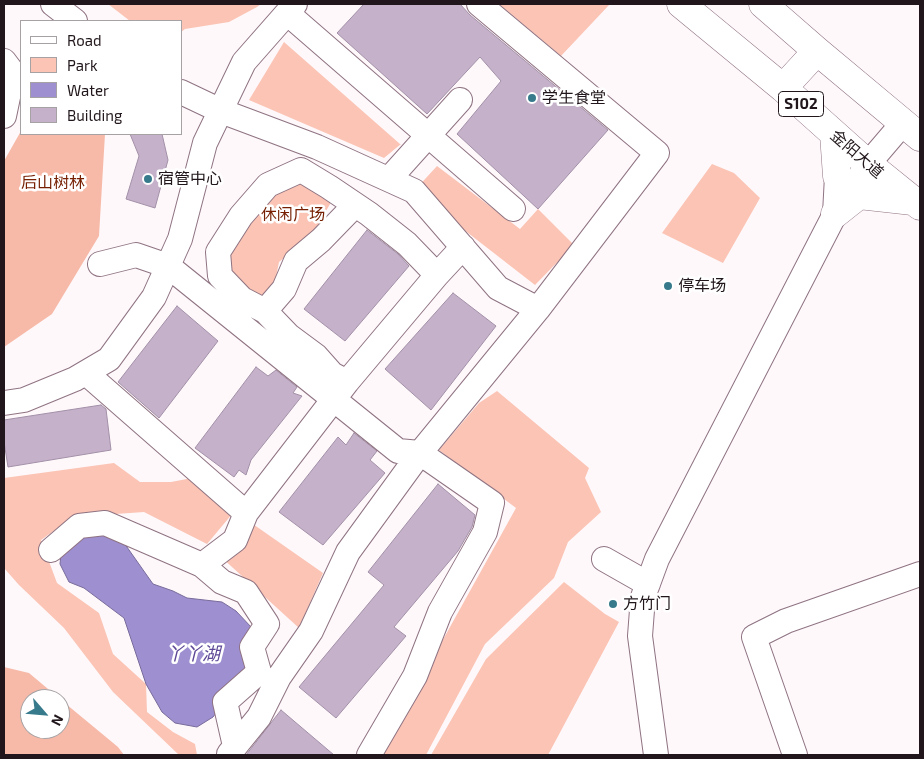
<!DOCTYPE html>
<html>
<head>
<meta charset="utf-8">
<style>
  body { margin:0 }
  #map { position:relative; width:924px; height:759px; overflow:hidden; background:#fef8fb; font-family:"Exo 2",sans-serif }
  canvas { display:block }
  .frame { position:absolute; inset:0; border:5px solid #20161b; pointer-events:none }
  .legend { position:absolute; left:20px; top:20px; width:162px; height:115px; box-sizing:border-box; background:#fff; border:1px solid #a6a2a4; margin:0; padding:6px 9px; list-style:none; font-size:15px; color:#20161b }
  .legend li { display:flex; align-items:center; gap:10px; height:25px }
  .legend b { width:25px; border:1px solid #a6a2a4 }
  .north { position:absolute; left:20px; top:689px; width:50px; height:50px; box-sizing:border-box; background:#fff; border:1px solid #a6a2a4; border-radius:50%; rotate:117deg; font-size:14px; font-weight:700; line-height:20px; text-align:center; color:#20161b }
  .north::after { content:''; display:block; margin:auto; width:18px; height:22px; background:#377a8b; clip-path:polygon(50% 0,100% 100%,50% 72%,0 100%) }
</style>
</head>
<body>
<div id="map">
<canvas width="924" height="759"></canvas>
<div class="frame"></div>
<ul class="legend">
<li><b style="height:6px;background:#fff"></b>Road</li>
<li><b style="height:14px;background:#fbc4b4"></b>Park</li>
<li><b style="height:14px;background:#9d8fd0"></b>Water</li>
<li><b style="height:14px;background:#c5b2ca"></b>Building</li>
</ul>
<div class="north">N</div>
</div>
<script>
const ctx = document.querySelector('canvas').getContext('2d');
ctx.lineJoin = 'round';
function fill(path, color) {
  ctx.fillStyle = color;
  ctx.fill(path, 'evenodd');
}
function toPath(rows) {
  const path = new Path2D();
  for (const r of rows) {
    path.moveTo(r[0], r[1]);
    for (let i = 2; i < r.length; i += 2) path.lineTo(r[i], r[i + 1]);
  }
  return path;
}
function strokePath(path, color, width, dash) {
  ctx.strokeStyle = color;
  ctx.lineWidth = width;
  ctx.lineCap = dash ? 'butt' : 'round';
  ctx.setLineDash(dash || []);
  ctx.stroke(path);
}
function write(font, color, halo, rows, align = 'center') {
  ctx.font = font + ' "Exo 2","Noto Sans SC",sans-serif';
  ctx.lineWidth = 5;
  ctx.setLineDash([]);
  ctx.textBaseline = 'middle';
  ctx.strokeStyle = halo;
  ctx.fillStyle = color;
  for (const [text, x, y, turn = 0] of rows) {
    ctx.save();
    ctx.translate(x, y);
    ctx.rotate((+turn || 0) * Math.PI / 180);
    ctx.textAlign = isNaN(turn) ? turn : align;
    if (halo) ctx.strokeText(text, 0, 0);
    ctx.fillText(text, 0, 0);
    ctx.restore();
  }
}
fill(toPath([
  [108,4,261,4,257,7,229,22,185,29,181,32,181,21,130,21],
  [499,4,610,4,561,56],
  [284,42,400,144,401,144,384,158,249,100],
  [712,164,734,173,760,198,723,263,662,233],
  [437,166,520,229,538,209,574,245,535,285,414,191],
  [311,180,334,197,313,234,279,262,271,301,253,297,226,267,231,244,278,188],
  [497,391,589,468,585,478,601,512,568,542,554,578,485,644,426,755,379,755,516,508,439,450,479,403],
  [114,463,140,482,171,482,192,478,233,513,207,544,144,512,73,517,41,540,57,583,99,613,113,654,146,684,147,712,173,732,195,744,197,755,179,755,113,692,64,628,19,585,4,568,4,478],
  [250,522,323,573,299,628,221,557],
  [564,582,605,614,619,622,548,755,431,755,486,659]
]), '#fbc4b4');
fill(toPath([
  [21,131,21,134,105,134,99,236,52,314,4,347,4,161],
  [4,667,29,673,60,699,30,699,30,729,60,729,60,699,118,747,124,755,4,755]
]), '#f7baa8');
const water = toPath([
  [105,530,122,540,153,584,173,591,187,598,222,602,236,611,252,628,252,647,243,678,213,717,197,727,175,723,162,712,146,684,124,618,84,588,69,582,60,564,62,544,105,530]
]);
fill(water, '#9d8fd0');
strokePath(water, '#786b9a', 1);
const building = toPath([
  [364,4,460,4,470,15,608,130,538,209,457,134,501,81,480,57,427,114,337,33,364,4],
  [130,134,162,134,168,160,155,208,126,199,139,156,130,134],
  [367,230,398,254,409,266,345,341,304,309,367,230],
  [453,293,496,326,431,410,385,369,453,293],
  [177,306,218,341,159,418,118,382,177,306],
  [256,367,268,376,276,370,297,387,293,393,302,396,251,460,246,475,239,470,234,477,195,448,256,367],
  [101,405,106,409,111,450,8,467,4,442,4,420,101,405],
  [354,433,377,451,370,460,385,473,323,545,279,512,338,437,346,445,354,433],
  [438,484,475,515,472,527,458,551,394,627,406,636,336,718,299,687,384,585,368,572,438,484],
  [281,710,334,755,246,755,281,710]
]);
fill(building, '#c5b2ca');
strokePath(building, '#a390a8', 1);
const minor = toPath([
  [53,4,75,21],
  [287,13,513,209],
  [4,61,13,73,4,116],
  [181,92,221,111,317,147,414,191,498,288,538,309],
  [389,179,460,100],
  [839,209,868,164,903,123],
  [100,264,136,255,168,266,398,451,420,453,492,503,485,532,440,612,415,676,369,755],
  [265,311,284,289,296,261,321,240,355,205],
  [86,373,246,513],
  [347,382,437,275],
  [4,403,24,400,75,379,109,359,154,297,180,239,205,143,244,62,295,4],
  [51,550,79,526,105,523,202,565],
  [604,559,648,584],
  [235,746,225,702,259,672,252,647,267,624,246,592,222,582,202,565,235,540,246,513,347,382,332,374,316,356,289,336,265,311,242,299,220,276,218,252,241,216,268,185,301,170,329,187,369,214,407,244,437,275,463,247],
  [229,754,259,717,279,677,311,631,348,552,420,453,538,309,657,153,479,4],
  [656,755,640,636,643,597,657,559,835,214,837,176],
  [795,755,754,637,786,621,920,574]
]);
const major = toPath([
  [681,4,783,88,868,164,920,206],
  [763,4,817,51,920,137],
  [783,88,817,51],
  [834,134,837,176],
  [835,214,859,195,913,201]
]);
strokePath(minor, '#8f7382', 26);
strokePath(major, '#8f7382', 29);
strokePath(minor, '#fff', 24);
strokePath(major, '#fff', 28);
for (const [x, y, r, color] of [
  [532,98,5,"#377a8b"],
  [148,179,5,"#377a8b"],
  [668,286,5,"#377a8b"],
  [613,604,5,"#377a8b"]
]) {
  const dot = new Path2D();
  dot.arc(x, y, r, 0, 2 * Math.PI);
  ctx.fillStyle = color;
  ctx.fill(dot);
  strokePath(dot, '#fff', 2);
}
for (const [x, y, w] of [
  [801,104,45]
]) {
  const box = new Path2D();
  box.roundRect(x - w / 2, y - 12.5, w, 25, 4);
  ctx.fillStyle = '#fff';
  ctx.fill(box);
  strokePath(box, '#20161b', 1);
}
write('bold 15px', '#20161b', null, [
  ["S102",801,104]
]);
write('16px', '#20161b', '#fff', [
  ["学生食堂",542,98],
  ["宿管中心",158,179],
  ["停车场",678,286],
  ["方竹门",623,604]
], 'left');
write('16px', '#20161b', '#fff', [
  ["金阳大道",857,154,41]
]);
write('16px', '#761f01', '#fff', [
  ["后山树林",53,183],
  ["休闲广场",293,215]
]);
write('italic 18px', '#5d4796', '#fff', [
  ["丫丫湖",193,654]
]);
</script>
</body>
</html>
